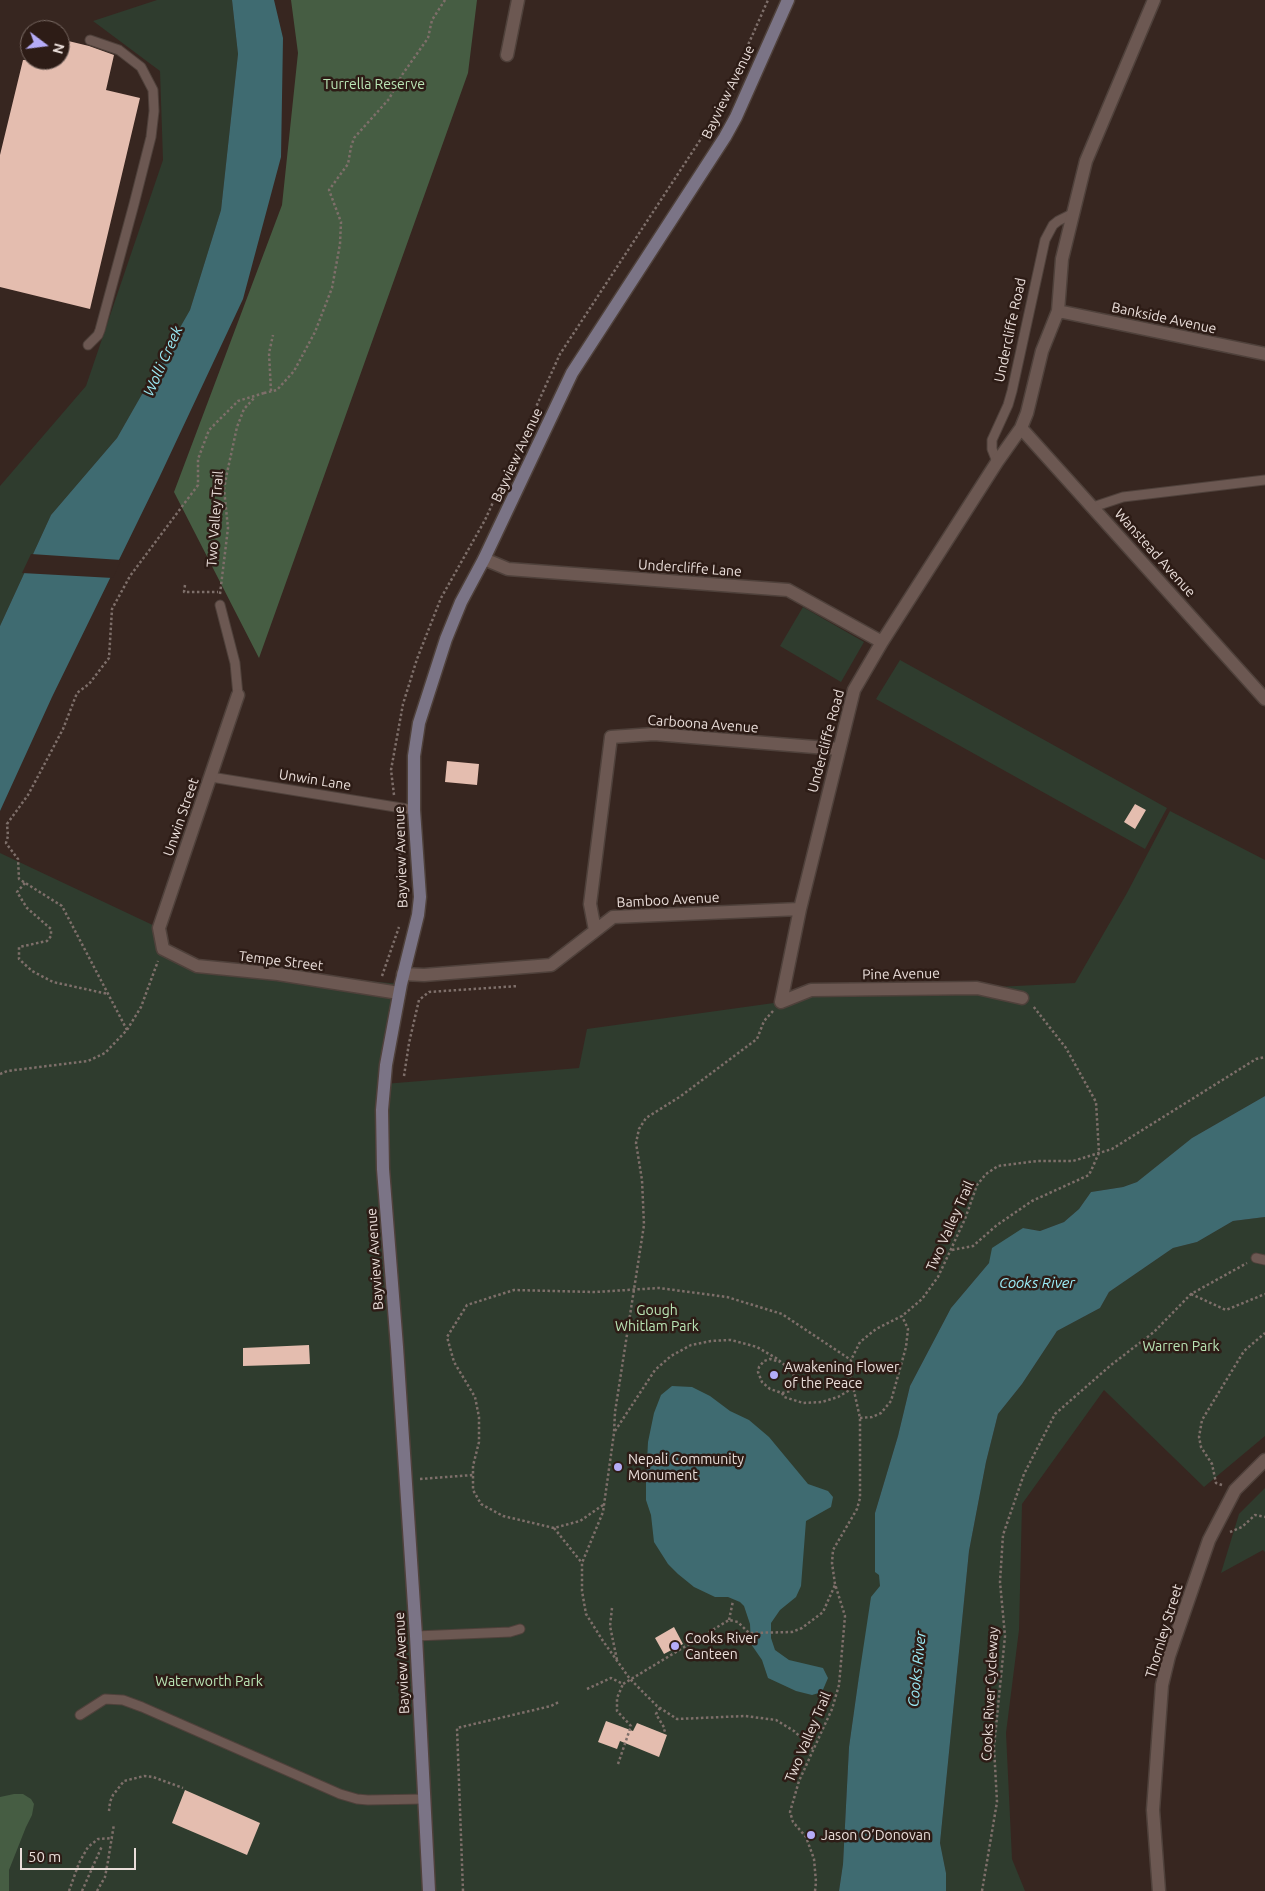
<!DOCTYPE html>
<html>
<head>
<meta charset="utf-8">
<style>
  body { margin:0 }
  #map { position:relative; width:1265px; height:1891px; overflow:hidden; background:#372620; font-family:Ubuntu,sans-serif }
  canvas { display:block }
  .north { position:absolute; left:20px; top:20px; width:50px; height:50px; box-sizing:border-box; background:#2d1c16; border:1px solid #796a64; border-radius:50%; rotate:105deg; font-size:14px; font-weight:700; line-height:20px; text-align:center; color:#eadeda }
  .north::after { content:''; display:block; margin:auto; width:18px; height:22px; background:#b5acf8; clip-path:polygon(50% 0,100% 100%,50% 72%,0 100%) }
  .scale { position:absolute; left:20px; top:1848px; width:116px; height:22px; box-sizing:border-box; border:2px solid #eadeda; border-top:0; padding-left:6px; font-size:15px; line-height:18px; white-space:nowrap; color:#eadeda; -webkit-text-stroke:4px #2d1c16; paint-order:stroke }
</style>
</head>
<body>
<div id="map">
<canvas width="1265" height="1891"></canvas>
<div class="north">N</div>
<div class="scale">50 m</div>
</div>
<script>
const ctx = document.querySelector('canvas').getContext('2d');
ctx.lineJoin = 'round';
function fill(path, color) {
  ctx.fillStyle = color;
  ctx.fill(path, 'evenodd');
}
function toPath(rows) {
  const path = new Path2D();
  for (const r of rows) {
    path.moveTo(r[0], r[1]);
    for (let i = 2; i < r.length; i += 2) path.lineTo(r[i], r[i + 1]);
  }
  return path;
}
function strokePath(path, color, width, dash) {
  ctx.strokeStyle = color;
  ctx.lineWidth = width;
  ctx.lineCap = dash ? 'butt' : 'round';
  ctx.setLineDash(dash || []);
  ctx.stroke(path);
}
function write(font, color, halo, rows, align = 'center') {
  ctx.font = font + ' Ubuntu,sans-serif';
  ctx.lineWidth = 5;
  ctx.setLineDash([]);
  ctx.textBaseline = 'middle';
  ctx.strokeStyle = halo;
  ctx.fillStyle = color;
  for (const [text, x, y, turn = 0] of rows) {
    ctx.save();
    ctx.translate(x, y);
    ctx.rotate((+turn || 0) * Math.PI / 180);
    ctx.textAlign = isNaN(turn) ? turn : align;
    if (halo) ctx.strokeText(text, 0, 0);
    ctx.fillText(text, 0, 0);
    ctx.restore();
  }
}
fill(toPath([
  [157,0,232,0,238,54,221,210,190,310,117,438,51,515,0,626,0,486,86,386,163,160,160,71,93,21],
  [803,607,864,642,841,682,780,646],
  [900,660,1167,808,1145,849,876,699],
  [1170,811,1265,860,1265,1096,1192,1138,1137,1182,1123,1187,1091,1192,1079,1209,1064,1222,1040,1231,1023,1228,989,1263,951,1308,910,1386,898,1436,875,1513,881,1586,858,1683,849,1747,843,1864,839,1891,0,1891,0,853,159,928,163,949,197,966,401,984,384,1084,579,1068,587,1029,781,1002,811,990,977,988,1075,983,1127,893],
  [1265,1217,1265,1436,1204,1487,1104,1390,1022,1504,1019,1630,1006,1733,1012,1859,1025,1891,946,1891,946,1873,940,1843,969,1551,986,1462,998,1414,1022,1384,1057,1331,1100,1308,1109,1292,1173,1248,1197,1242,1233,1221],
  [1265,1488,1265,1552,1263,1550,1221,1573,1239,1514]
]), '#2f3c2e');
fill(toPath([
  [291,0,477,0,468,73,259,658,174,492,282,205,298,53],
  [14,1794,23,1794,31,1799,34,1804,32,1815,26,1827,9,1870,9,1891,0,1891,0,1797]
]), '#465d43');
fill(toPath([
  [232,0,274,0,283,38,281,157,243,299,159,478,52,697,0,811,0,626,51,515,117,438,190,310,221,210,238,54],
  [1265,1096,1265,1217,1233,1221,1197,1242,1173,1248,1109,1292,1100,1308,1057,1331,1022,1384,998,1414,986,1462,969,1551,940,1843,946,1873,946,1891,839,1891,843,1864,849,1747,858,1683,871,1597,880,1586,879,1575,875,1572,875,1513,898,1436,910,1386,951,1308,989,1263,992,1248,1023,1228,1040,1231,1064,1222,1079,1209,1091,1192,1123,1187,1137,1182,1192,1138],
  [672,1386,692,1387,710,1396,730,1411,749,1420,769,1437,808,1484,828,1491,833,1497,831,1507,806,1521,801,1586,796,1597,780,1610,771,1623,771,1638,775,1650,789,1660,823,1668,828,1678,822,1692,812,1695,796,1691,768,1678,762,1660,751,1644,750,1624,744,1606,740,1602,728,1597,715,1597,694,1587,678,1574,668,1564,654,1542,651,1515,646,1500,646,1481,648,1442,654,1413,661,1395]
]), '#3f6b71');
fill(toPath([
  [31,554,121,560,113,578,22,573]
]), '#372620');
fill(toPath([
  [60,39,89,46,114,55,106,90,140,98,90,309,0,287,0,155,23,60,60,60],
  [447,761,479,764,477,785,445,782],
  [1135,804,1146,810,1135,829,1124,822],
  [309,1345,310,1364,243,1366,243,1348],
  [674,1627,683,1644,664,1654,655,1638],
  [606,1721,633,1731,637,1723,667,1735,659,1757,620,1741,617,1749,598,1742],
  [185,1790,260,1823,247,1855,172,1823]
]), '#e4bdaf');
const lane = toPath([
  [88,345,98,335,100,330,134,204,151,137,154,111,153,90,141,67,119,50,90,40],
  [997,462,992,449,992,440,1008,405,1012,391,1045,240,1053,225,1058,221,1072,214],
  [1093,507,1123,497,1265,480],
  [220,605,235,663,238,695],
  [211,777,414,810],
  [1256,1258,1265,1260],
  [416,1636,510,1632,520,1629],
  [80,1715,105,1699,123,1700,142,1707,340,1794,357,1799,368,1800,425,1799]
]);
const street = toPath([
  [507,55,518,0],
  [1058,311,1265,354],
  [1021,428,1265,699],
  [484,559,508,569,788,590,882,642],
  [238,695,159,928,163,949,197,966,278,974,399,993],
  [595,930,590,904,611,737,654,734,839,749],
  [403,974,424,975,551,965,613,917,800,909],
  [781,1002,800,909,854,690,882,642,997,462,1021,428,1027,413,1042,351,1058,311,1062,259,1086,161,1154,0],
  [781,1002,811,990,977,988,1022,998],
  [1159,1891,1153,1810,1162,1685,1169,1656,1209,1540,1235,1490,1265,1460]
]);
const secondary = toPath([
  [429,1891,416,1636,397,1347,383,1169,382,1110,386,1065,401,984,418,915,420,897,414,810,414,756,419,723,446,639,461,602,484,559,572,373,725,137,736,117,788,0]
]);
strokePath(lane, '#4f413b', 11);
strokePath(street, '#4f413b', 15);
strokePath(secondary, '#4f413b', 15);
strokePath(toPath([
  [271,391,269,353,273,335],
  [264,393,277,390,294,371,315,332,332,288,340,244,341,222,329,190,348,164,351,147,354,138,389,99,402,75,428,38,432,20,445,0],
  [185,585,184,592,218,592],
  [220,594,228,528,224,489,227,473,237,427,244,409,255,397],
  [394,795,391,770,403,704,417,659,441,598,485,520,560,354,710,125,728,90,768,0],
  [397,818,404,902],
  [25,883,17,892,27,908,51,929,51,936,47,941,19,947,19,959,32,971,53,982,108,994],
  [382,976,399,927],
  [773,1011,764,1021,757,1039,681,1096,646,1118,639,1129,636,1143,642,1180,644,1225,615,1412,614,1433,603,1512,582,1563,582,1591,586,1614,603,1641,630,1679,657,1706,677,1719,745,1716,776,1720,794,1731,814,1750],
  [127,1030,62,906,19,879,18,859,6,843,8,836,7,824,28,795,44,765,63,729,77,693,89,684,109,658,112,609,130,576,198,485,198,459,209,430,238,401,264,393],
  [0,1074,7,1071,88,1061,105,1053,127,1030,141,1007,158,961],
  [404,1076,409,1043,419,1000,429,992,518,986],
  [952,1250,973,1246,997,1225,1032,1201,1089,1175,1099,1153,1096,1102,1066,1048,1033,1006],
  [1191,1294,1226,1310,1265,1294],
  [782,1393,784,1397,803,1403,822,1402,838,1397,853,1388],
  [860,1418,872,1417,881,1413,891,1401,906,1347,908,1329,902,1316],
  [615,1431,655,1370,671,1356,691,1345,711,1341,731,1340,757,1347,776,1358,791,1370,794,1376,795,1384,791,1391,782,1393,770,1389,762,1382,758,1372,759,1367,764,1361,770,1359,780,1362],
  [420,1479,473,1475],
  [1222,1485,1216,1483,1212,1464,1201,1447,1199,1437,1202,1420,1244,1351,1265,1333],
  [603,1505,580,1521,554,1528,503,1516,481,1504,473,1490,473,1466,479,1442,479,1417,475,1397,454,1362,447,1337,467,1305,514,1290,595,1292,659,1288,727,1297,782,1314,851,1360],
  [554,1528,582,1563],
  [1230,1532,1242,1527,1255,1515,1265,1517],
  [612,1608,610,1626,617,1660],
  [729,1620,733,1601],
  [587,1689,611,1678,623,1684,729,1620,738,1622,749,1633,792,1632,802,1628,823,1612,835,1585],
  [660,1708,656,1714,665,1729,664,1732],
  [618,1764,631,1726,617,1711,617,1698,623,1684],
  [109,1811,110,1802,113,1795,124,1781,144,1776,153,1777,183,1788],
  [69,1891,79,1863,88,1847,98,1839,113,1838],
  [82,1891,102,1846],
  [97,1891,105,1877,108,1861,114,1824],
  [463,1891,457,1728,551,1706,559,1702],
  [815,1891,816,1882,814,1859,806,1837,793,1822,790,1812,799,1781,832,1709,839,1685,845,1616,835,1584,832,1563,833,1550,857,1509,860,1498,860,1418,850,1373,851,1360,860,1342,876,1329,902,1316,922,1299,938,1277,965,1219,977,1185,986,1174,998,1166,1037,1161,1073,1161,1112,1149,1256,1059,1265,1057],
  [982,1891,997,1802,994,1747,1005,1636,1000,1582,1003,1535,1024,1474,1055,1414,1111,1365,1154,1332,1191,1294,1247,1263]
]), '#7e6f6a', 2.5, [2.5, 2.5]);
strokePath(lane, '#6c5852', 9);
strokePath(street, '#6c5852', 12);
strokePath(secondary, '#7b7486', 12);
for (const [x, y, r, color] of [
  [774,1375,5,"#b5acf8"],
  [618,1467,5,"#b5acf8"],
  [675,1646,5,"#b5acf8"],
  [811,1835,5,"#b5acf8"]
]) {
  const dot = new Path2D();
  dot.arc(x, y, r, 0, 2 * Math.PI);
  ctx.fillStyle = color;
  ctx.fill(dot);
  strokePath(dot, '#2d1c16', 2);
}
write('14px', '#bae5b5', '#2d1c16', [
  ["Turrella Reserve",374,84],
  ["Gough",657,1310],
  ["Whitlam Park",657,1326],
  ["Warren Park",1181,1346],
  ["Waterworth Park",209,1681]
]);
write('14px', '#eadeda', '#2d1c16', [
  ["Bayview Avenue",728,92,-64],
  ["Bankside Avenue",1164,318,12],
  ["Undercliffe Road",1010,330,-78],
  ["Bayview Avenue",517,455,-65],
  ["Two Valley Trail",215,519,-86],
  ["Wanstead Avenue",1155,553,48],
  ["Undercliffe Lane",690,568,4],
  ["Carboona Avenue",703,724,4],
  ["Undercliffe Road",826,741,-75],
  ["Unwin Lane",315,780,9],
  ["Unwin Street",181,817,-71],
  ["Bayview Avenue",401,857,-92],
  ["Bamboo Avenue",668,900,-3],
  ["Tempe Street",281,961,7],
  ["Pine Avenue",901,974,-1],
  ["Two Valley Trail",950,1226,-66],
  ["Bayview Avenue",375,1259,-94],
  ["Thornley Street",1164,1631,-73],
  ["Bayview Avenue",402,1663,-93],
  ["Cooks River Cycleway",990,1694,-87],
  ["Two Valley Trail",808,1737,-67]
]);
write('14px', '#eadeda', '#2d1c16', [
  ["Awakening Flower",784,1367],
  ["of the Peace",784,1383],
  ["Nepali Community",628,1459],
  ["Monument",628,1475],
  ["Cooks River",685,1638],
  ["Canteen",685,1654],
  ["Jason O’Donovan",821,1835]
], 'left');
write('italic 15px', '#9bebf6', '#2d1c16', [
  ["Wolli Creek",163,361,-66],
  ["Cooks River",1037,1283],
  ["Cooks River",917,1669,-84]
]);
</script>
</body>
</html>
